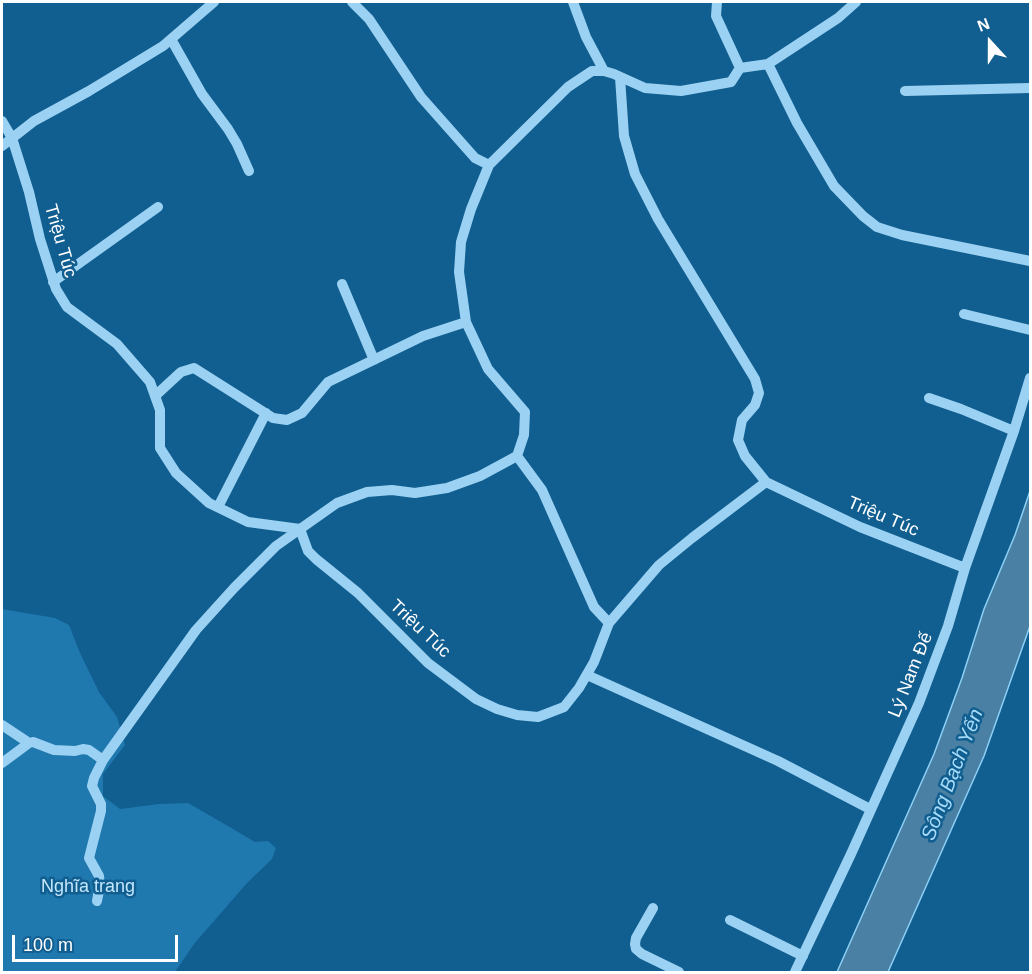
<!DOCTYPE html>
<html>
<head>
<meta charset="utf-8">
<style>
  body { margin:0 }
  #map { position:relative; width:1032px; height:974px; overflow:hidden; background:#115e90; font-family:Arial,sans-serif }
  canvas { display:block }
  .frame { position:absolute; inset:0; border:3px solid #fff; pointer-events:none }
  .north { position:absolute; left:960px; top:12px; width:60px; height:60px; -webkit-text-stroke:4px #115e90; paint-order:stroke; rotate:339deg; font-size:16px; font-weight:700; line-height:24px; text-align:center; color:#fff }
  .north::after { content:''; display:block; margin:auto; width:21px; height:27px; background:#fff; clip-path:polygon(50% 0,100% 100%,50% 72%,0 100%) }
  .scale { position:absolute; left:12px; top:935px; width:166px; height:27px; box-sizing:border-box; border:3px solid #fff; border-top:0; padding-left:8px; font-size:18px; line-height:21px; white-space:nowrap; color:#fff; -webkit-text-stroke:4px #115e90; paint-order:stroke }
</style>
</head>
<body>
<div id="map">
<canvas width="1032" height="974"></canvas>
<div class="frame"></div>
<div class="north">N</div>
<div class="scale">100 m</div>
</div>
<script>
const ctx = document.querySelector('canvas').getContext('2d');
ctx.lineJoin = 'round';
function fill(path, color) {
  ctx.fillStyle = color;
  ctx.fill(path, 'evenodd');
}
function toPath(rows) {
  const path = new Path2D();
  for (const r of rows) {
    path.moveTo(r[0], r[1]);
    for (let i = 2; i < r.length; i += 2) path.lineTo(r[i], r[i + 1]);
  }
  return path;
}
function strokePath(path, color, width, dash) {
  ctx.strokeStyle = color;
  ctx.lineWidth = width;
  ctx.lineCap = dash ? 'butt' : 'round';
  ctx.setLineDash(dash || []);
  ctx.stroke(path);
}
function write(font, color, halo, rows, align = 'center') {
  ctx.font = font + ' Arial,sans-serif';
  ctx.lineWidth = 5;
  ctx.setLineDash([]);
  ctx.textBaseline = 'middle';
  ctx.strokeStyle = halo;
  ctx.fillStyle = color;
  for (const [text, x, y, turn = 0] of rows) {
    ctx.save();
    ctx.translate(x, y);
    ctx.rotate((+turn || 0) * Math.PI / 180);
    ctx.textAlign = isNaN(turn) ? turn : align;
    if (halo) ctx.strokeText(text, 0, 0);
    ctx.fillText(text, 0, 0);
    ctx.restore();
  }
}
fill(toPath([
  [2,609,55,618,69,625,80,653,99,692,117,717,125,745,103,774,103,796,120,809,159,804,188,803,228,826,255,842,268,841,276,848,272,859,247,883,194,944,175,972,2,972]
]), '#1f78ae');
const water = toPath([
  [1030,491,1030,626,984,756,888,972,837,972,934,754,962,678,984,609,1015,535,1030,491]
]);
fill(water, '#4980a4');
strokePath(water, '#8dd0f6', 1.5);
strokePath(toPath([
  [352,2,369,19,421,97,475,158,489,165,568,87,592,71,604,71,614,74,645,88,681,91,731,82,740,68,768,64,838,18,856,2],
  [573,2,586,37,604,71],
  [717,2,716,16,740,68],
  [171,39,202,94,228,129,237,144,249,171],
  [768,64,797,123,834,186,863,216,877,227,902,235,1030,261],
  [620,77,624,136,635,174,658,219,755,379,759,393,755,405,742,420,738,440,745,456,766,482],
  [905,91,1030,88],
  [2,121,12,138,29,192,40,239,56,289,67,307,117,344,150,382,160,410,160,448,176,473,209,503,248,522,300,529,308,551,316,559,358,593,428,663,476,699,497,709,517,715,538,717,564,707,579,688,594,662,609,623,659,565,692,538,766,482,860,527,965,568],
  [2,146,34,121,89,91,163,46,214,2],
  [53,282,158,207],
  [342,284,374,360],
  [964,314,1030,330],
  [155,396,181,372,194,368,273,418,287,420,302,413,328,382,423,336,466,322],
  [929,398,961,409,1014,431],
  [517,456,542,490,594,607,609,623],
  [218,507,266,413],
  [587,675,778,761,870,809],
  [2,725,29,743],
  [2,763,29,743,33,742,54,750,75,751,83,749,89,750,103,760],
  [97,901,100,885,99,876,89,858,101,811,101,804,92,786,94,778,103,760,196,630,234,588,276,546,337,503,367,492,392,490,415,493,447,488,480,476,517,456,524,435,525,412,488,369,466,322,459,272,461,242,471,209,489,165],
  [653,908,636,938,635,944,636,949,642,954,679,972],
  [730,920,803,956],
  [795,972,851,854,919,703,948,626,965,568,1014,431,1030,378]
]), '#9bd2f3', 10);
write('18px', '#fff', '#115e90', [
  ["Triệu Túc",60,241,74],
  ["Triệu Túc",883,517,23],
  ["Triệu Túc",420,629,43],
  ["Lý Nam Đế",911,675,-68]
]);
write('18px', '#c3e7fd', '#115e90', [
  ["Nghĩa trang",88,887]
]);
write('italic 20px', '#a7dbfa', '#115e90', [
  ["Sông Bạch Yến",953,775,-69]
]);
</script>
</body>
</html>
